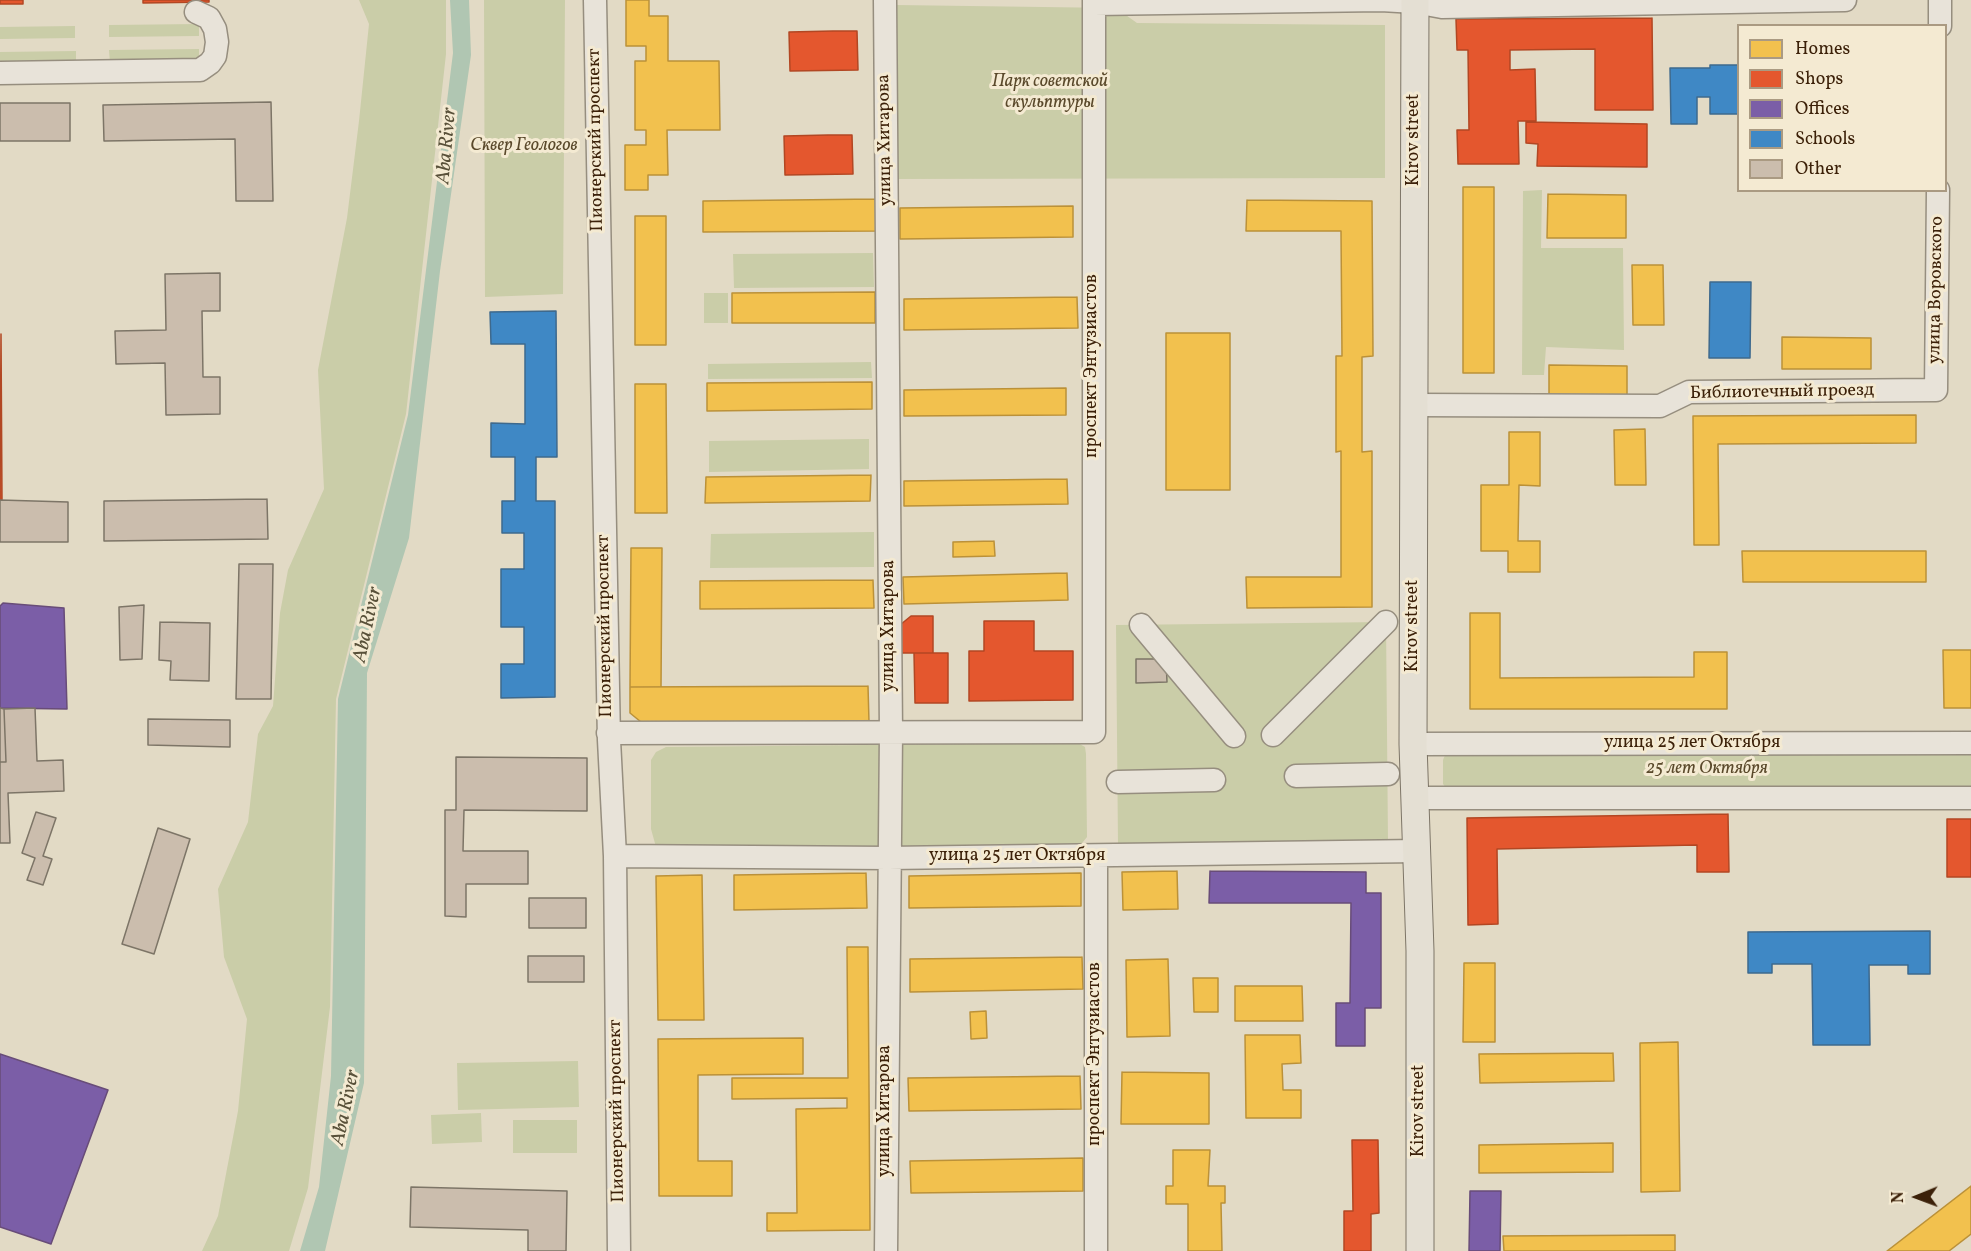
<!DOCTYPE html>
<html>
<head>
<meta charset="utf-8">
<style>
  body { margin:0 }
  #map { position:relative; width:1971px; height:1251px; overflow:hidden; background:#e2dac5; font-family:Vollkorn,serif }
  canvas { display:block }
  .legend { position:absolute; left:1737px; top:24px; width:210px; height:168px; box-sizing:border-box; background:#f4ead2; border:2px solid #aa9a82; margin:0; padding:8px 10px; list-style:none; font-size:18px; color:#3c2109 }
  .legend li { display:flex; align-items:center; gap:12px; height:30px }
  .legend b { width:30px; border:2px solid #aa9a82 }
  .north { position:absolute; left:1887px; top:1167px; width:60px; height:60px; -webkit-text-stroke:4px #f4ead2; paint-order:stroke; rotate:269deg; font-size:16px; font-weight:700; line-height:24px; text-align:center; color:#3c2109 }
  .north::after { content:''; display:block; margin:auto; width:21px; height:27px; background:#3c2109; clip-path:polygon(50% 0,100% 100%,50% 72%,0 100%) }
</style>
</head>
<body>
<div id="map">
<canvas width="1971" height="1251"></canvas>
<ul class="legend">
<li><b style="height:16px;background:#f2c14e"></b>Homes</li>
<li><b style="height:16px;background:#e4572e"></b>Shops</li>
<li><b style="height:16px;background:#7b5ea7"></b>Offices</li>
<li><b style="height:16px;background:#3f88c5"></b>Schools</li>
<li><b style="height:16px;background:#cbbdad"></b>Other</li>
</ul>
<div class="north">N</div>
</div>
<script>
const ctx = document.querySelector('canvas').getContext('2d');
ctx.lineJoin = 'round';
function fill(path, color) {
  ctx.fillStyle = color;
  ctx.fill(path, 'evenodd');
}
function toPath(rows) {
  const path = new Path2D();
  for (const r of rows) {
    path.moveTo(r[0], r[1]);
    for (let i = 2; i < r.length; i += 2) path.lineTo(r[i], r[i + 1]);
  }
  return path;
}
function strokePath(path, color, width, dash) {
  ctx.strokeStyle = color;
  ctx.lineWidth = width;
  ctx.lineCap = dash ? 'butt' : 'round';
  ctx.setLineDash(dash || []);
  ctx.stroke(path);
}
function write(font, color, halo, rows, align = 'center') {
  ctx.font = font + ' Vollkorn,serif';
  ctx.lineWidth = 6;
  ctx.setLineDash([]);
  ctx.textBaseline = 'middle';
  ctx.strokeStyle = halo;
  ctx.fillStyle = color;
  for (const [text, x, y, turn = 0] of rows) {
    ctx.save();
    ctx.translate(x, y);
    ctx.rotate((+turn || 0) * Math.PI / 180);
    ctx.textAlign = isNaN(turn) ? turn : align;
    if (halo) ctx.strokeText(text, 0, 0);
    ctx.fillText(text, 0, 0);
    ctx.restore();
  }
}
fill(toPath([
  [359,0,446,0,446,54,406,414,336,699,330,1007,308,1188,289,1251,202,1251,218,1216,238,1111,247,1019,224,957,218,889,248,822,258,734,273,706,280,613,288,570,324,489,318,370,347,218,359,121,369,24],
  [484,0,565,0,563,294,485,297],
  [896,5,1116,8,1137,23,1385,25,1385,178,896,179],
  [199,24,199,36,109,37,109,25],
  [75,26,75,38,0,39,0,27],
  [199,49,199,61,110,63,109,50],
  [76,51,76,63,0,64,0,52],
  [1542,190,1541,248,1623,248,1624,350,1546,347,1544,375,1522,375,1523,191],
  [873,253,874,287,734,288,733,254],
  [704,293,728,293,728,323,704,323],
  [871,362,872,378,708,379,708,364],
  [869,439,869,469,709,472,709,441],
  [874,532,874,567,710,568,711,534],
  [1386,622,1388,842,1118,845,1116,625],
  [1078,743,1085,747,1086,754,1087,837,1078,848,656,847,651,829,651,760,656,752,666,747],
  [1971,748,1971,790,1449,791,1443,784,1443,760,1447,750],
  [578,1061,579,1107,458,1110,457,1063],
  [481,1113,482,1142,432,1144,431,1115],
  [513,1120,577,1120,577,1153,513,1153]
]), '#cacda8');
fill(toPath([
  [450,0,469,0,471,55,440,271,409,538,367,673,364,1083,325,1251,300,1251,319,1187,331,1076,338,699,408,415,453,53]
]), '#b0c6b2');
const homes = toPath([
  [626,0,649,0,649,16,668,16,668,61,719,61,720,130,667,130,668,175,648,175,648,190,625,190,625,145,646,145,646,130,635,130,635,61,646,61,646,46,626,46,626,0],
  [1463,187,1494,187,1494,373,1463,373,1463,187],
  [1548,194,1626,195,1626,238,1547,238,1548,194],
  [877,199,876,231,703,232,703,201,877,199],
  [1247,200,1372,201,1373,356,1362,357,1362,452,1372,451,1372,607,1247,608,1246,577,1341,577,1341,451,1336,452,1336,356,1342,356,1341,231,1246,231,1247,200],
  [1073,206,1073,237,900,239,900,208,1073,206],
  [635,216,666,216,666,345,635,345,635,216],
  [1632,265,1663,265,1664,325,1633,325,1632,265],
  [875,292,875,323,732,323,732,293,875,292],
  [1077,297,1078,328,904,330,904,299,1077,297],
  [1166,333,1230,333,1230,490,1166,490,1166,333],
  [1782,337,1871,338,1871,369,1782,369,1782,337],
  [1549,365,1627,366,1627,397,1549,396,1549,365],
  [872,382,872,409,707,411,707,383,872,382],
  [635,384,666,384,667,513,635,513,635,384],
  [1066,388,1066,415,904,416,904,390,1066,388],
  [1916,415,1916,443,1718,444,1719,545,1694,545,1693,416,1916,415],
  [1645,429,1646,485,1615,485,1614,430,1645,429],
  [1509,432,1540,432,1540,486,1519,485,1518,541,1540,541,1540,572,1508,572,1508,551,1481,551,1481,485,1509,485,1509,432],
  [871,475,870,501,705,503,706,477,871,475],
  [1067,479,1068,504,904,506,904,481,1067,479],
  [994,541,995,556,953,557,953,542,994,541],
  [631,548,662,548,661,687,630,687,631,548],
  [1742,551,1926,551,1926,582,1743,582,1742,551],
  [1067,573,1068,600,904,604,903,577,1067,573],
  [873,580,874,608,700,609,700,581,873,580],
  [1470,613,1500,613,1500,678,1694,677,1694,652,1727,652,1727,709,1470,709,1470,613],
  [1943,650,1971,650,1971,708,1944,708,1943,650],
  [868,686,869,722,641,722,630,713,630,687,868,686],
  [1177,871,1178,909,1123,910,1122,872,1177,871],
  [866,873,867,908,734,910,734,875,866,873],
  [1081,873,1081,906,909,908,909,876,1081,873],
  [702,875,704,1020,658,1020,656,876,702,875],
  [847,947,868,947,870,1230,767,1231,767,1213,797,1213,796,1109,847,1108,847,1098,732,1099,732,1078,848,1078,847,947],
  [1082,957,1083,989,910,992,910,959,1082,957],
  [1168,959,1170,1036,1127,1037,1126,960,1168,959],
  [1464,963,1495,963,1495,1042,1463,1042,1464,963],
  [1193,978,1218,978,1218,1012,1194,1012,1193,978],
  [1235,986,1302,986,1303,1021,1235,1021,1235,986],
  [986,1011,987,1038,971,1039,970,1012,986,1011],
  [1245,1035,1300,1035,1301,1063,1282,1064,1283,1090,1301,1090,1301,1118,1246,1118,1245,1035],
  [803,1038,803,1074,698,1075,698,1161,732,1161,732,1196,659,1196,658,1039,803,1038],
  [1678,1042,1680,1191,1641,1192,1640,1043,1678,1042],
  [1613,1053,1614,1081,1480,1083,1479,1054,1613,1053],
  [1122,1072,1209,1073,1209,1124,1121,1124,1122,1072],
  [1080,1076,1081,1109,909,1111,908,1078,1080,1076],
  [1613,1143,1613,1172,1479,1173,1479,1145,1613,1143],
  [1173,1150,1210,1150,1208,1186,1225,1186,1225,1203,1221,1203,1222,1251,1188,1251,1188,1204,1166,1204,1166,1186,1173,1186,1173,1150],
  [1083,1158,1083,1191,911,1193,910,1161,1083,1158],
  [1971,1186,1971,1234,1949,1251,1887,1251,1971,1186],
  [1675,1235,1675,1251,1504,1251,1503,1236,1675,1235]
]);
fill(homes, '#f2c14e');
strokePath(homes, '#bb9139', 1.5);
const shops = toPath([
  [0,0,23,0,23,4,0,4,0,0],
  [143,0,209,0,209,2,143,3,143,0],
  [1652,18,1653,110,1595,110,1595,49,1510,50,1510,70,1535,69,1536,121,1518,121,1519,164,1458,164,1457,130,1469,130,1468,50,1457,50,1456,19,1652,18],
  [833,31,857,31,858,70,790,71,789,32,833,31],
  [1526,122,1647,124,1647,167,1537,166,1538,144,1526,143,1526,122],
  [828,135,852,135,853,174,785,175,784,136,828,135],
  [1,334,2,500,0,500,1,334],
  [911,616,933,616,933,653,900,653,900,625,911,616],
  [984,621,1034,621,1034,651,1073,651,1073,700,969,701,969,651,984,651,984,621],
  [914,653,948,653,948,703,915,703,914,653],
  [1728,814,1729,872,1697,872,1697,845,1497,849,1498,924,1468,925,1467,818,1728,814],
  [1947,819,1971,819,1971,877,1947,877,1947,819],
  [1352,1140,1378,1140,1379,1213,1371,1214,1371,1251,1344,1251,1344,1211,1353,1211,1352,1140]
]);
fill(shops, '#e4572e');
strokePath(shops, '#b24723', 1.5);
const offices = toPath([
  [3,603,64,608,67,709,0,708,0,606,3,603],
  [1210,871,1366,872,1366,893,1381,893,1381,1008,1365,1008,1365,1046,1336,1046,1336,1003,1350,1003,1351,903,1209,903,1210,871],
  [0,1054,108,1090,51,1244,0,1227,0,1054],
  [1470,1191,1501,1191,1500,1251,1469,1251,1470,1191]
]);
fill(offices, '#7b5ea7');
strokePath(offices, '#684c78', 1.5);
const schools = toPath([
  [1710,65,1738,65,1738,114,1710,114,1710,97,1697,97,1697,124,1671,124,1670,68,1710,68,1710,65],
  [1710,282,1751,282,1750,358,1709,358,1710,282],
  [556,311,557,457,536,457,536,501,555,501,555,697,501,698,501,664,524,664,524,627,501,627,501,569,524,569,524,533,502,533,502,501,515,501,515,457,491,457,491,423,525,424,525,344,491,344,490,312,556,311],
  [1930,931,1930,974,1908,974,1908,965,1869,965,1870,1045,1813,1045,1812,964,1772,964,1772,973,1748,973,1748,932,1930,931]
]);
fill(schools, '#3f88c5');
strokePath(schools, '#3e698d', 1.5);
const building = toPath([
  [271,102,273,201,236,201,235,139,104,141,103,105,271,102],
  [0,103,70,103,70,141,0,141,0,103],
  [220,273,220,311,202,311,203,377,220,377,220,414,166,415,165,363,116,364,115,331,166,330,165,274,220,273],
  [267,499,268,539,104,541,104,501,267,499],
  [0,500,68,502,68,542,0,542,0,500],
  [239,564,273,564,271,699,236,699,239,564],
  [144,605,142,659,120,660,119,607,144,605],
  [160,622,210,623,209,681,170,680,171,661,159,660,160,622],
  [1136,659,1166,659,1167,682,1136,683,1136,659],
  [0,708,4,709,6,762,0,762,0,708],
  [35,708,37,761,63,760,64,791,8,793,10,843,0,843,0,762,6,762,4,709,35,708],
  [148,719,230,720,230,747,148,745,148,719],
  [456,757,587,758,587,811,464,810,463,851,528,851,528,884,466,884,466,917,445,916,445,810,456,810,456,757],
  [36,812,56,818,43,856,52,859,43,885,27,880,35,858,22,853,36,812],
  [158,828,190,839,154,954,122,944,158,828],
  [529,898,586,898,586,928,529,928,529,898],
  [528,956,584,956,584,982,528,982,528,956],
  [411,1187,567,1191,566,1251,528,1251,528,1230,410,1227,411,1187]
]);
fill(building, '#cbbdad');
strokePath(building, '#7d7567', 1.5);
const minor = toPath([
  [595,0,609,740,615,856,619,1251],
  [885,0,891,733,886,1251],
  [1094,4,1381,0,1415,2,1442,7,1845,0],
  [1940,26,1940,0],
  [0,73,200,70,210,63,215,56,217,42,215,29,209,18,196,12],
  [1415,405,1660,406,1689,392,1936,390,1938,190],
  [1141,625,1234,736],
  [608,733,1094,732,1094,0],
  [1273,735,1386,622],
  [1413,744,1971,743],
  [1296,776,1388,774],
  [1118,782,1214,780],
  [1417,798,1971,798],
  [615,856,888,858,1418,851],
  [1096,1251,1096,856]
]);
const major = toPath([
  [1415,0,1413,744,1420,951,1420,1251]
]);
strokePath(minor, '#968e7f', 25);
strokePath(major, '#7d7567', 29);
strokePath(minor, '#e8e3d9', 22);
strokePath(major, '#e4dfd3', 27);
write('italic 18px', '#5a492b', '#f4ead2', [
  ["Парк советской",1050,83],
  ["скульптуры",1050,104],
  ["Сквер Геологов",524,147],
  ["25 лет Октября",1707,770]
]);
write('18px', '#3c2109', '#f4ead2', [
  ["Пионерский проспект",597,140,-91],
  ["улица Хитарова",886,140,-91],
  ["Kirov street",1415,140,-90],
  ["улица Воровского",1937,290,-89],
  ["проспект Энтузиастов",1093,366,-90],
  ["Библиотечный проезд",1782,393,-1],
  ["Пионерский проспект",606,626,-91],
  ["улица Хитарова",890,626,-90],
  ["Kirov street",1414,626,-90],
  ["улица 25 лет Октября",1692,744],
  ["улица 25 лет Октября",1017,857],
  ["проспект Энтузиастов",1096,1054,-90],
  ["Пионерский проспект",618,1111,-91],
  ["улица Хитарова",886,1111,-90],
  ["Kirov street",1420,1111,-90]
]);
write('italic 20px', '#585039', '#f4ead2', [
  ["Aba River",448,146,-85],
  ["Aba River",369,625,-78],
  ["Aba River",347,1108,-78]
]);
</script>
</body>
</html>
